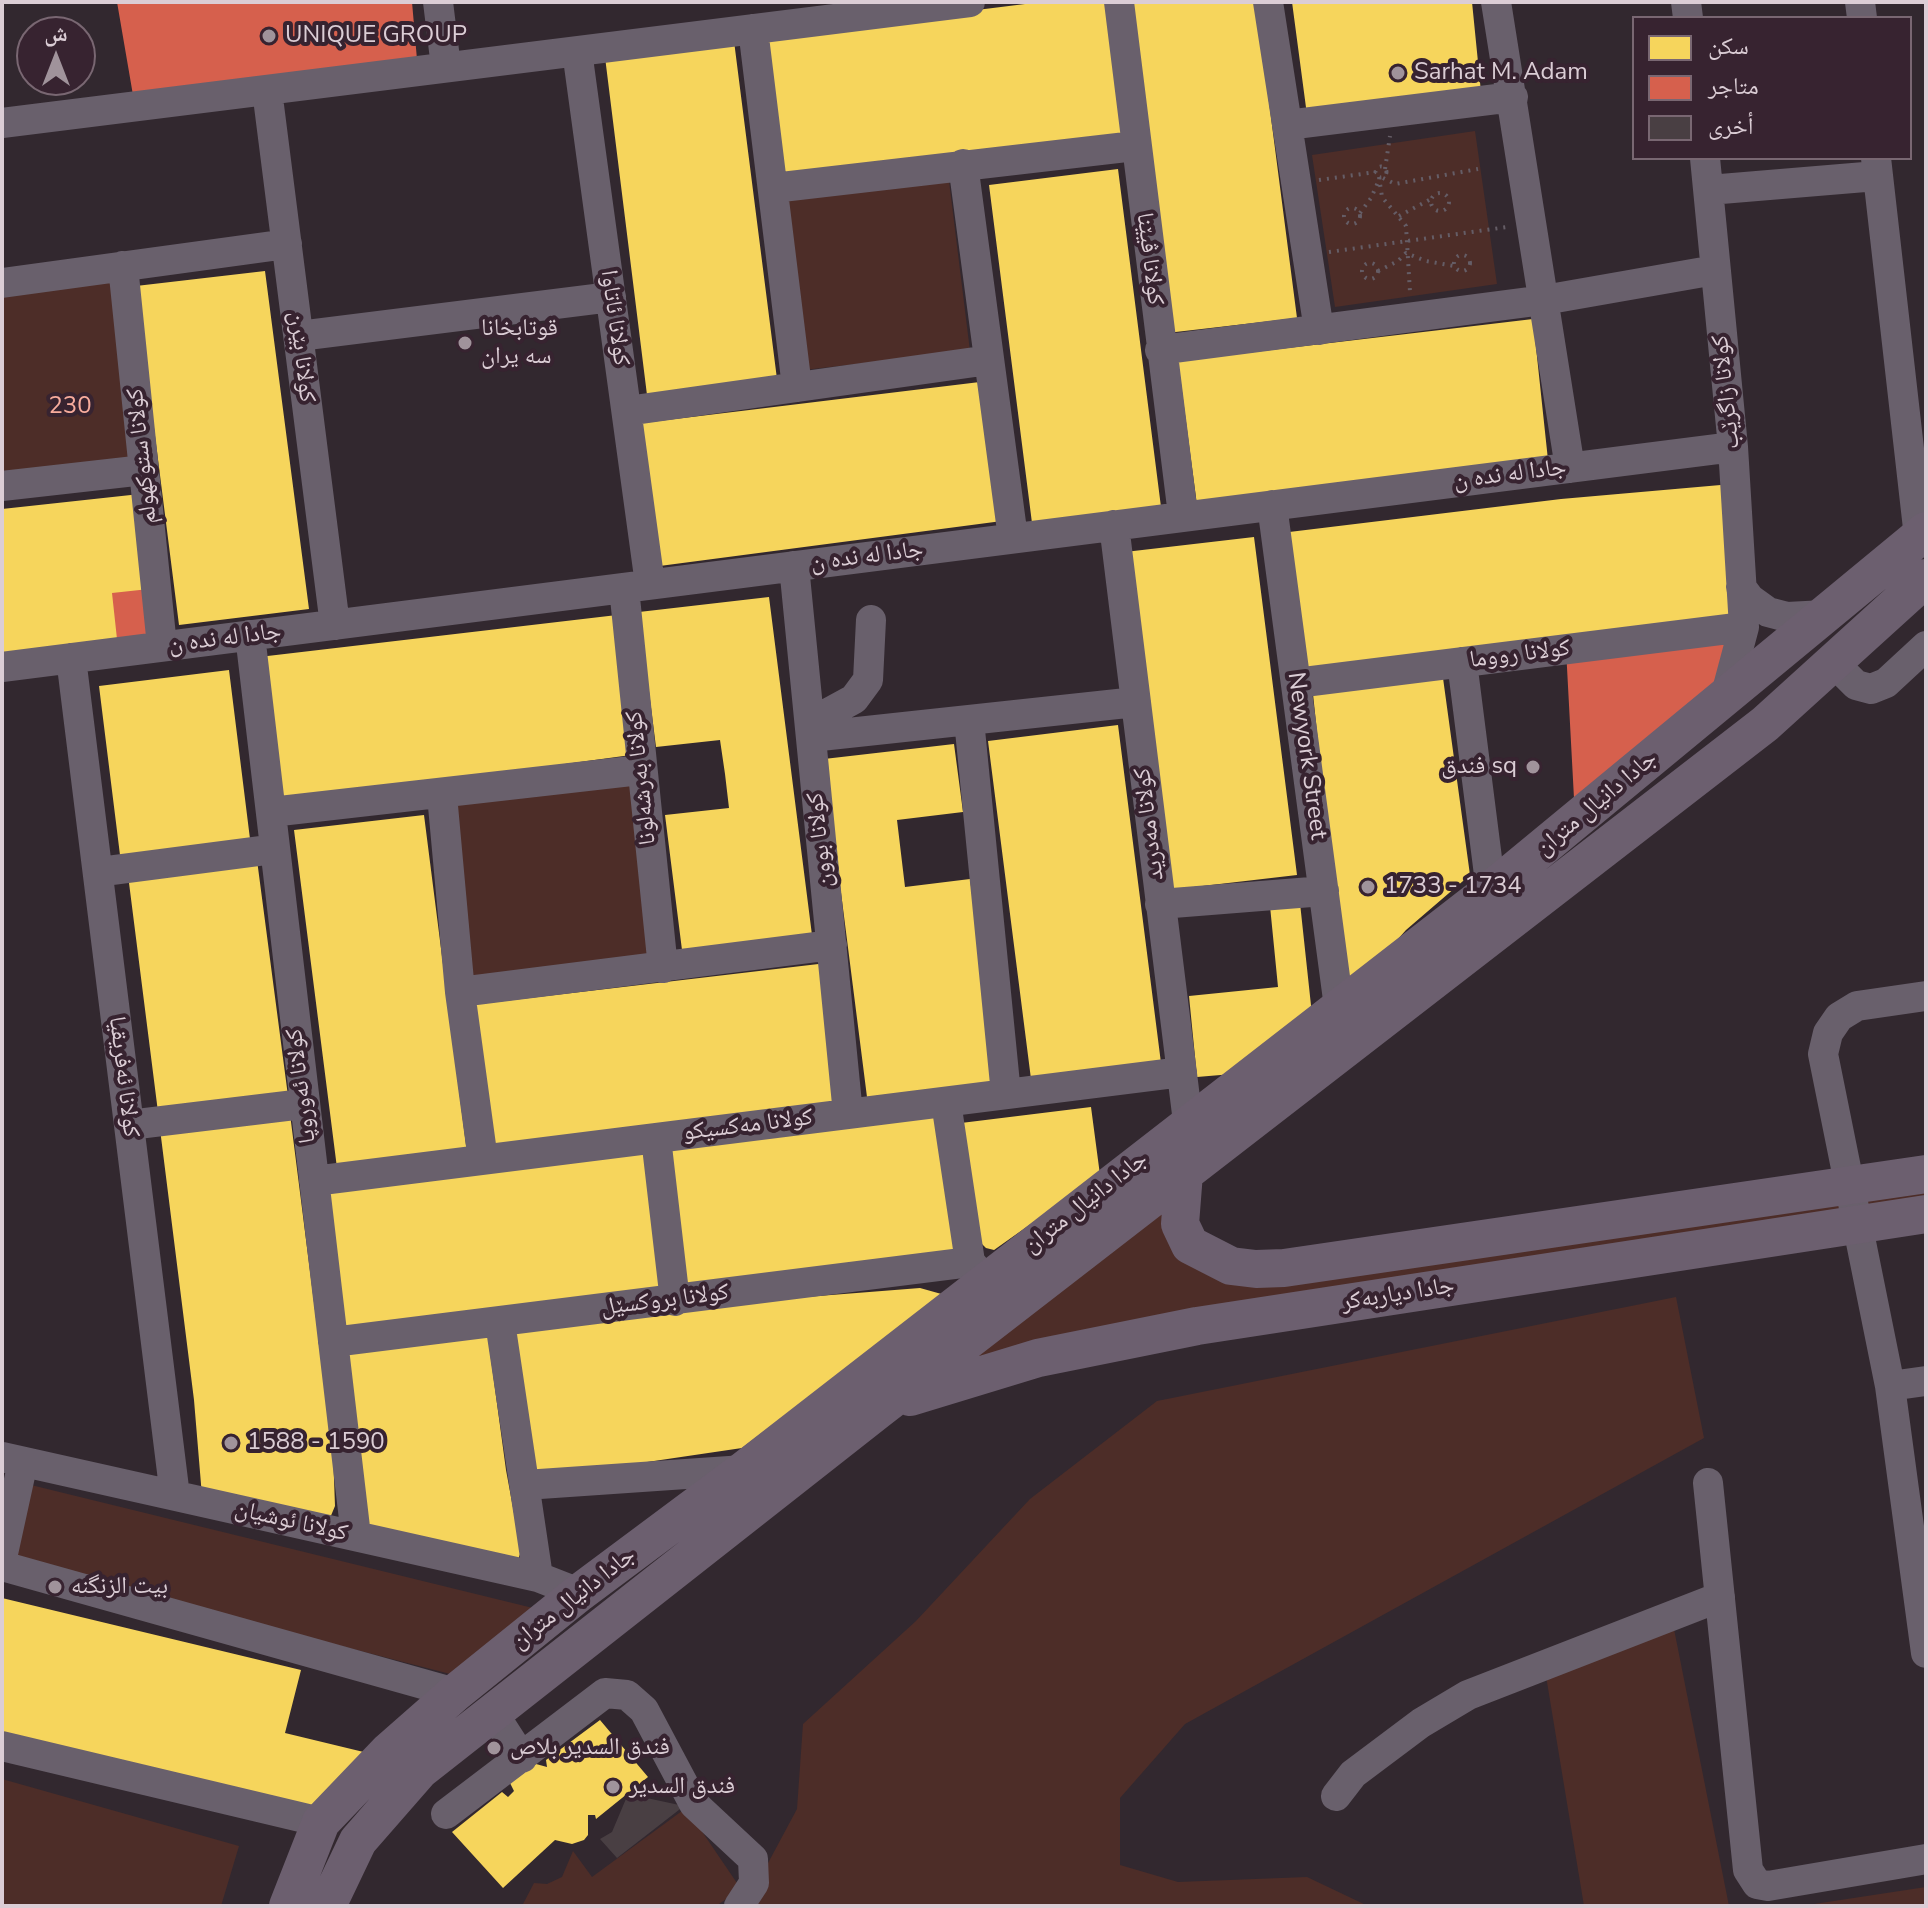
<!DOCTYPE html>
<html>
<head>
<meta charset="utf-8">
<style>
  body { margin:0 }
  #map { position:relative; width:1928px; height:1908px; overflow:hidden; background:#32282f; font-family:"Nunito Sans","Noto Naskh Arabic",sans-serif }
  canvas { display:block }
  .frame { position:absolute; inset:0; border:4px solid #dbcdd5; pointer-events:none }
  .legend { position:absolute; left:1632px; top:16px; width:280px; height:144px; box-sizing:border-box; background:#372330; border:2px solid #796772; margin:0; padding:10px 14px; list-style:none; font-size:24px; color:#dbcdd5 }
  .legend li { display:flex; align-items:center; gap:16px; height:40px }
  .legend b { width:40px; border:2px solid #796772 }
  .north { position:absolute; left:16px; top:16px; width:80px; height:80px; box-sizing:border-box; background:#372330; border:2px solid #796772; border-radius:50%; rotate:0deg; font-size:22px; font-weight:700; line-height:32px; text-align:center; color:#dbcdd5 }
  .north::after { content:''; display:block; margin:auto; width:28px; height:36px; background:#a0939b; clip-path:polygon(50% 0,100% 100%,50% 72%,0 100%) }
</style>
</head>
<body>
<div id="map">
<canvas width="1928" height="1908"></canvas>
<div class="frame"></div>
<ul class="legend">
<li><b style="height:22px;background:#f6d55c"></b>سكن</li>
<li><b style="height:22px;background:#d6604d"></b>متاجر</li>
<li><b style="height:22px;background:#493f43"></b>أخرى</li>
</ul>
<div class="north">ش</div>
</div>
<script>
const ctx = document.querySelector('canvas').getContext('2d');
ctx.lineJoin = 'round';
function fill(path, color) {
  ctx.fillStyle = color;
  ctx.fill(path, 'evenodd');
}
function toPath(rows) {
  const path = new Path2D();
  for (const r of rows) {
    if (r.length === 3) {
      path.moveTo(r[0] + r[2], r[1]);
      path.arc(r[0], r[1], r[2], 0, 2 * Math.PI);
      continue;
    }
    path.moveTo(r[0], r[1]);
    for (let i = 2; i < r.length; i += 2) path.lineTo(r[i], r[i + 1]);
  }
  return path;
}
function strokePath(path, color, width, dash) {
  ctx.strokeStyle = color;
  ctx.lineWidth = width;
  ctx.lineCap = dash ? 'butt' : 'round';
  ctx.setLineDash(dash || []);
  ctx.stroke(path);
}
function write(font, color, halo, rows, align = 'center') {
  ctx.font = font + ' "Nunito Sans","Noto Naskh Arabic",sans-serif';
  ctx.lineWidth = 8;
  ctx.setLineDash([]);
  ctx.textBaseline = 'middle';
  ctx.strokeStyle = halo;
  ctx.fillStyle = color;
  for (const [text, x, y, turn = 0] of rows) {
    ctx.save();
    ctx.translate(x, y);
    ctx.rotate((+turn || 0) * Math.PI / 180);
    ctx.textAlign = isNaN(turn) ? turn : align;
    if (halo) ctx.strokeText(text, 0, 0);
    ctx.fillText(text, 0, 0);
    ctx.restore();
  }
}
fill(toPath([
  [1475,131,1497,284,1335,307,1312,155],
  [949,181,970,351,804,370,784,201],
  [123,266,144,470,2,486,2,283],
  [640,770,663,968,460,992,442,795],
  [1184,1173,1180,1224,1231,1266,1926,1174,1926,1214,938,1386],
  [1676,1297,1704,1438,1185,1724,1120,1798,1120,1865,1178,1882,1307,1877,1368,1906,745,1906,797,1809,803,1724,916,1621,1030,1499,1157,1401],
  [31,1485,537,1609,458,1676,10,1561],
  [1674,1629,1729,1906,1584,1906,1546,1676],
  [2,1779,239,1846,221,1906,2,1906],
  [686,1808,741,1889,716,1906,522,1906,534,1883,547,1884,562,1877,573,1851,592,1877],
  [1926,1887,1926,1906,1801,1906]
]), '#4d2d28');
fill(toPath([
  [1041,2,1116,2,1130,135,780,183,760,37],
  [1125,2,1256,2,1297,318,1167,333],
  [1292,2,1472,2,1481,92,1307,115],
  [734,41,777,379,647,395,605,57],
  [1118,169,1161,507,1032,523,989,185],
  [265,271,309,609,179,625,136,286],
  [1533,319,1548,460,1197,505,1178,361],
  [988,381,1002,521,652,567,634,424],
  [1732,484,1741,625,1300,677,1281,533,1561,499],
  [140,494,154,635,2,653,2,509],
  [1254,537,1297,875,1168,890,1125,552],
  [769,597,812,935,682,950,665,815,729,808,725,774,720,740,656,747,639,612],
  [617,615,631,755,279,803,259,657],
  [229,670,250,839,120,855,99,686],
  [1443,678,1470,875,1406,930,1374,966,1352,978,1342,970,1313,694],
  [1118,725,1161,1063,1031,1079,988,741],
  [954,744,963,812,897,820,905,887,970,879,996,1082,867,1097,824,759],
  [424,815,467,1153,337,1168,294,830],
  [257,860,288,1096,158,1112,128,875],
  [1300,903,1313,1024,1256,1072,1197,1077,1189,996,1278,987,1270,906],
  [827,963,841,1103,489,1151,470,1005],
  [1091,1107,1100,1175,994,1250,986,1248,979,1241,961,1123],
  [290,1114,333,1452,335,1506,330,1518,202,1496,194,1400,160,1129],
  [943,1114,962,1255,681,1295,661,1149],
  [648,1152,662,1292,345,1335,324,1190],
  [920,1288,945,1295,742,1448,532,1479,511,1334,793,1298],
  [487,1330,506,1470,521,1551,518,1560,366,1533,346,1349],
  [2,1598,301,1670,285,1733,376,1755,329,1810,2,1732],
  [600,1720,648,1777,596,1819,595,1815,588,1815,588,1835,584,1840,572,1844,555,1840,503,1888,452,1832,502,1792,508,1797,514,1791,510,1783,536,1764,547,1767,546,1760]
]), '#f6d55c');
fill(toPath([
  [117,2,412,2,418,71,134,101],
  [149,589,154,635,117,639,112,593],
  [1733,628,1725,698,1575,817,1566,649]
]), '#d6604d');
fill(toPath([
  [628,1794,684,1806,617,1858,600,1839,612,1832]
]), '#493f43');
strokePath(toPath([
  [1381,172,5.5],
  [1385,169,1390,136],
  [1379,177,1382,197,1406,226,1410,292],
  [1383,178,1395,184,1478,169],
  [1319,180,1376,172],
  [1440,202,9],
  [1352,216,8],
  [1360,213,1371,198,1379,180],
  [1399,216,1431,199],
  [1329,252,1507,227],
  [1462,263,8],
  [1370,271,8],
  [1378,271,1398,261,1406,253,1426,261,1454,266]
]), '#655d66', 4, [2, 6]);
strokePath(toPath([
  [438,2,446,67],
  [1119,2,1183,515],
  [1268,2,1319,330],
  [1496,2,1570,468],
  [1686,2,1688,18],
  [1860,2,1862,18],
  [753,29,797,387],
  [577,51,650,584],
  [267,90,335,625],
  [2,123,970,2],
  [1287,125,1513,97],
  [1705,158,1733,447,1744,627,1725,698],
  [1876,158,1919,537],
  [963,164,1013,538],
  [773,188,1135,146],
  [1709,190,1877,176],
  [123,266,162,646],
  [2,283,287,244],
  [299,336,611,297],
  [1160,350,1544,300,1715,270],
  [627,411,989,360],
  [2,486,144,470],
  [1272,505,1339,1007],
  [1114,525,1188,1122],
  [794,566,848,1114],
  [1741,587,1750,599,1768,612,1787,617,1825,615],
  [624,588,663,968],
  [250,635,356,1536],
  [71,658,175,1496],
  [1462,662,1491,890],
  [1834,663,1856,685,1871,689,1886,683,1926,646],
  [2,667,1733,447],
  [1296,683,1744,627],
  [969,720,1006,1094],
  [810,723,854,699,868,680,871,620],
  [811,737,1136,702],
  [442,795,460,992,483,1160],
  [271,812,640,770],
  [98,872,275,849],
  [1160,904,1324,891],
  [460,992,832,945],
  [1926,996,1857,1006,1839,1017,1828,1033,1823,1054,1890,1386,1926,1653],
  [946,1102,970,1262],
  [129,1125,303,1104],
  [656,1138,675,1301],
  [314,1181,1182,1072],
  [500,1322,538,1577],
  [333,1342,970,1262,987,1282],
  [1890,1386,1926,1381],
  [2,1457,538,1577,579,1593],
  [1708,1483,1748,1870,1757,1884,1768,1886,1926,1859],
  [525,1485,744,1470],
  [2,1558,23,1462],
  [2,1566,455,1693],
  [493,1713,522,1758],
  [2,1746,321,1822],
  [1336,1796,1353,1774,1421,1723,1468,1695,1720,1597],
  [446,1814,605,1693,627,1695,644,1710,694,1804,753,1859,754,1883,739,1906]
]), '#69606c', 30);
strokePath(toPath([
  [1184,1173,1180,1224,1190,1245,1231,1266,1256,1269,1284,1268,1926,1174],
  [910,1397,1038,1358,1197,1326,1926,1214],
  [288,1906,321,1822,389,1751,455,1693,579,1593,744,1470,1491,890,1926,531],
  [327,1906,358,1841,420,1770,878,1410,1765,724,1926,578]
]), '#6c5f6f', 38);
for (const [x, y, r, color] of [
  [269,36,8,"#a0939b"],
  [1398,73,8,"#a0939b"],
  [465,343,8,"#a0939b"],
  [1533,767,8,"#a0939b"],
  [1368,887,8,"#a0939b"],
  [231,1443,8,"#a0939b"],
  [55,1587,8,"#a0939b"],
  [494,1748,8,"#a0939b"],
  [613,1787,8,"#a0939b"]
]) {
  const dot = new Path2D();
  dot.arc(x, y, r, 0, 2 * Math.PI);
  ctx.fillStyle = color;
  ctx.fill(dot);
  strokePath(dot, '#372330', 3);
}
write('24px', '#dbcdd5', '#372330', [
  ["UNIQUE GROUP",285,36],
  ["Sarhat M. Adam",1414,73],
  ["قوتابخانا",481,329],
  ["سه يران",481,357],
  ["فندق sq",1517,767,"right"],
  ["1733 - 1734",1384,887],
  ["1588 - 1590",247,1443],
  ["بيت الزنگنه",71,1587],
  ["فندق السدير بلاص",510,1748],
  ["فندق السدير",629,1787]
], 'left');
write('24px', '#dbcdd5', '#372330', [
  ["كولانا ڤیێنا",1149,259,83],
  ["كولانا ئاتاوا",614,318,82],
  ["كولانا بێرن",301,357,83],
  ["كولانا زاگرێب",1727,392,-96],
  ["كولانا ستوكهولم",143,456,-96],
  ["جادا له نده ن",1510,475,-7],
  ["جادا له نده ن",867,557,-7],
  ["جادا له نده ن",225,639,-7],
  ["كولانا رووما",1520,655,-7],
  ["Newyork Street",1306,756,82],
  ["كولانا به‌رشه‌لونا",642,778,-96],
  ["جادا دانيال متران",1597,804,-40],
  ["كولانا مه‌درید",1150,824,-97],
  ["كولانا بوون",821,840,-96],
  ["كولانا ئه‌فریقیا",123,1077,83],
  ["كولانا ئه‌وروپا",302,1086,-97],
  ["كولانا مەکسیکو",748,1126,-7],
  ["جادا دانيال متران",1086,1203,-38],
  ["جادا دیاربه‌كر",1398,1295,-9],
  ["كولانا بروکسێل",665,1301,-7],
  ["كولانا ئوشيان",291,1522,13],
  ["جادا دانيال متران",574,1599,-38]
]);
write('24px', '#f7ac9d', '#372330', [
  ["230",70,407]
]);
</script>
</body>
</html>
